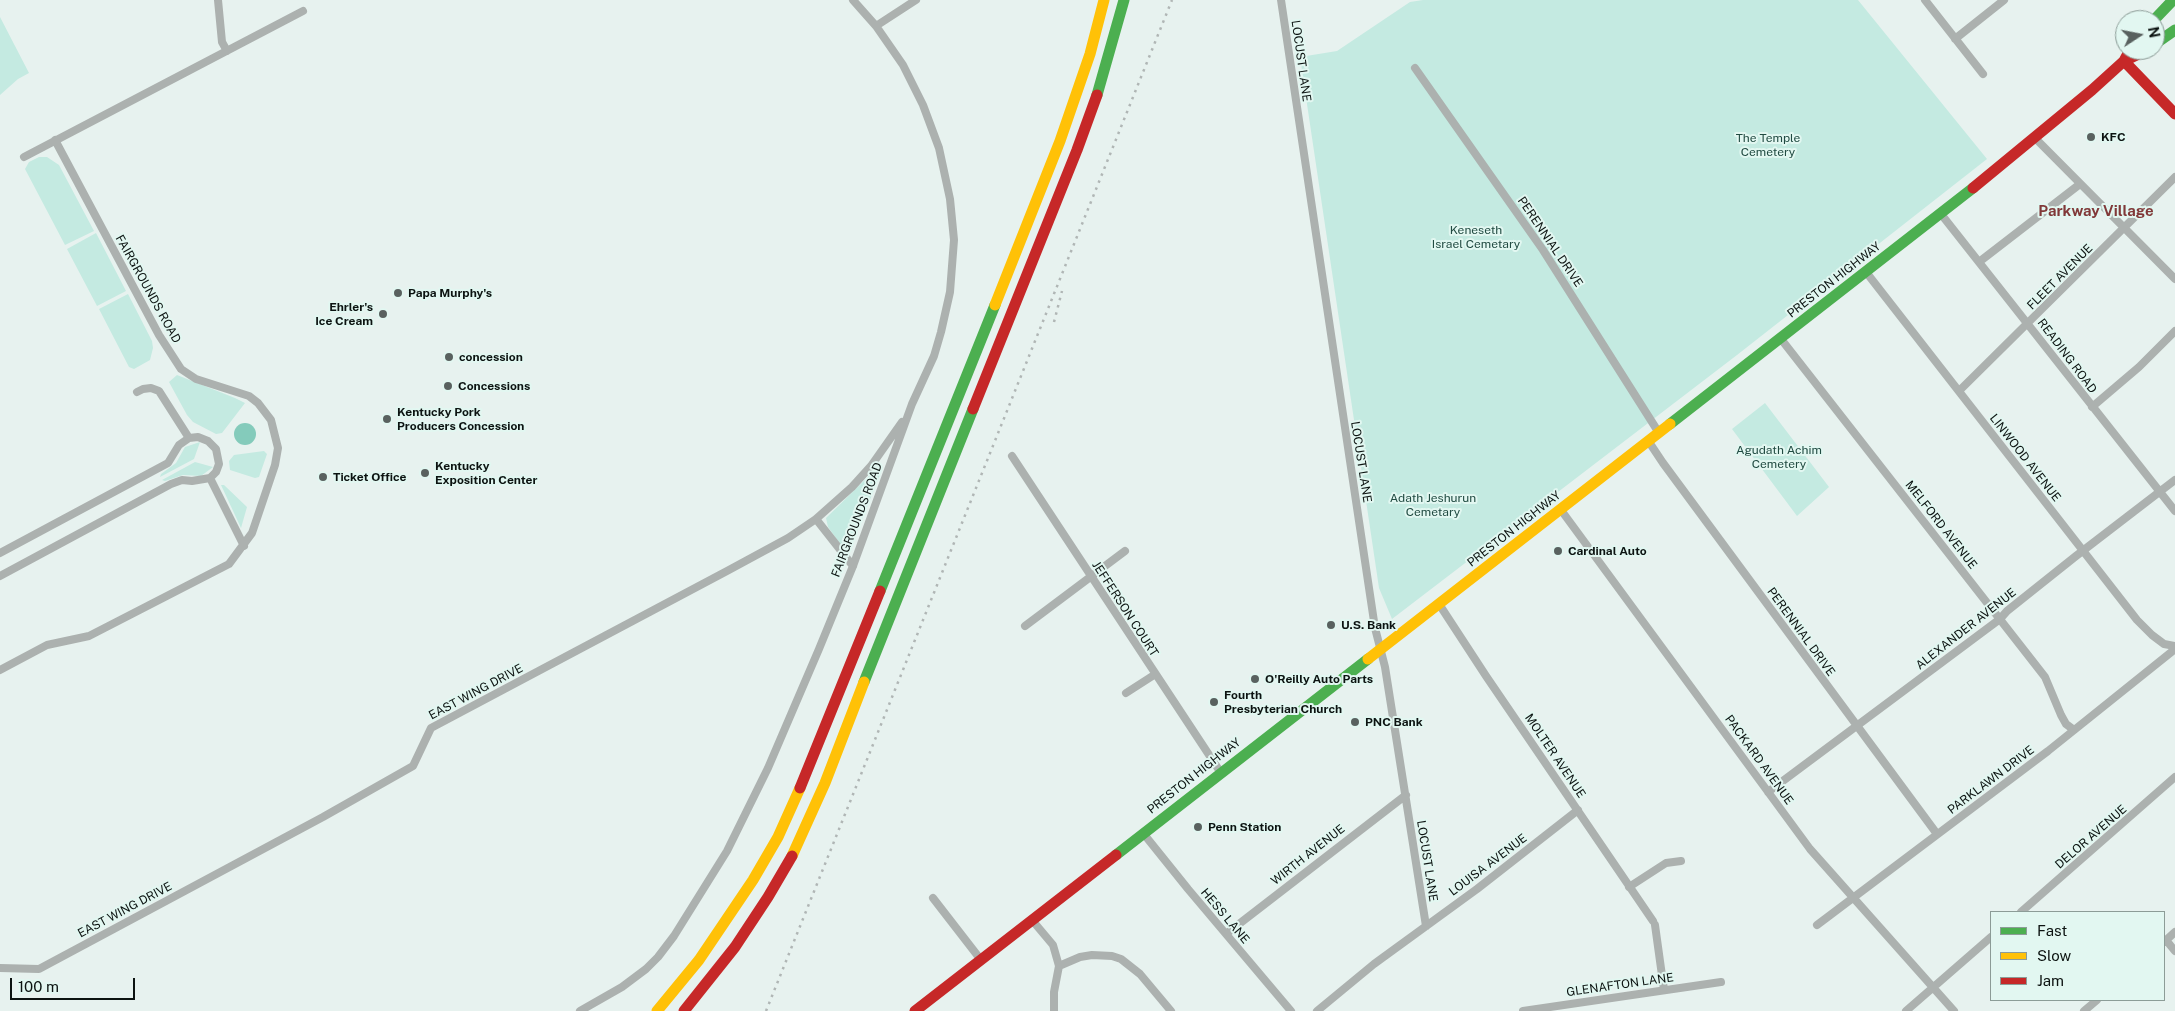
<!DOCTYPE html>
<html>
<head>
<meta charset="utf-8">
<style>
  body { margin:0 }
  #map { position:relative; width:2175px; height:1011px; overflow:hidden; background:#e7f2ef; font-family:"Public Sans",sans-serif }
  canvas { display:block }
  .legend { position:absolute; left:1990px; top:911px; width:175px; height:90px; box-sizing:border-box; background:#e2f7f1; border:1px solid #8c9c97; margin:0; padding:6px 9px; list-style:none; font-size:15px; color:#0c1311 }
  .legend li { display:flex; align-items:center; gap:10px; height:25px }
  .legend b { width:25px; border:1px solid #8c9c97 }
  .north { position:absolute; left:2115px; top:10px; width:50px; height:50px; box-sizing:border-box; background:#e2f7f1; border:1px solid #8c9c97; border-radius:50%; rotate:79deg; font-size:14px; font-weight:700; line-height:20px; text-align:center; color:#0c1311 }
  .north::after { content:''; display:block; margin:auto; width:18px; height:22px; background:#59615f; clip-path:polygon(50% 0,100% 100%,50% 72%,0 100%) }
  .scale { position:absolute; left:10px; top:978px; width:125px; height:22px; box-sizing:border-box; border:2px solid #0c1311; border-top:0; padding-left:6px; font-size:15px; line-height:18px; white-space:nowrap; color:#0c1311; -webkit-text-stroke:4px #e2f7f1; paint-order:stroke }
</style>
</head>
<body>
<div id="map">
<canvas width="2175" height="1011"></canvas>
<ul class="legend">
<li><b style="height:6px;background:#4caf50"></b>Fast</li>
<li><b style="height:6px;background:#ffc107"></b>Slow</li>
<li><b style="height:6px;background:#c62828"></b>Jam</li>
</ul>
<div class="north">N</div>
<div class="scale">100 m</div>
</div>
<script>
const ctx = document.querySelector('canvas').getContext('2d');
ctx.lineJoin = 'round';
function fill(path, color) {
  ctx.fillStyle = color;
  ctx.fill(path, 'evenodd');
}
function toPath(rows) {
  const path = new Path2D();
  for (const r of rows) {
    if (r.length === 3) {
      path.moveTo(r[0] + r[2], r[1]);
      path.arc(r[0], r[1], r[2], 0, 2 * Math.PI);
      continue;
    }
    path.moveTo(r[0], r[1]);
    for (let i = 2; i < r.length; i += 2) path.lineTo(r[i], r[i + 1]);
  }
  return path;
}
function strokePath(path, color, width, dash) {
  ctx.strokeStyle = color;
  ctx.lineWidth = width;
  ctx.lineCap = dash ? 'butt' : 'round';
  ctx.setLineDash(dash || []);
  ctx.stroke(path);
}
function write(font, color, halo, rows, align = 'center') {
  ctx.font = font + ' "Public Sans",sans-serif';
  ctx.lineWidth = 4;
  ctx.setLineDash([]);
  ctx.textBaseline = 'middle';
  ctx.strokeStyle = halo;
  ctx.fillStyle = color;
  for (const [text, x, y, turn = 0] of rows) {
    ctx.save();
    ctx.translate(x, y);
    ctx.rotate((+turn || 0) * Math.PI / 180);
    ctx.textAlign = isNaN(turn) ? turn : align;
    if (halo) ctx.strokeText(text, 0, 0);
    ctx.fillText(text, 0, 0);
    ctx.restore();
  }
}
fill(toPath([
  [1423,0,1858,0,1987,159,1737,355,1392,619,1379,588,1300,57,1337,51,1410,2],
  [0,17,29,73,18,79,0,95],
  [39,157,47,157,59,165,94,231,65,245,25,169,29,162],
  [96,233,126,291,97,306,67,249],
  [128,294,152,341,153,348,150,360,134,369,129,367,99,309],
  [177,375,235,398,245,403,222,433,216,434,193,422,187,415,169,382],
  [1765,403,1829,487,1797,516,1732,429],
  [200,442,194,459,160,477,161,474,176,463,185,447],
  [264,451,267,454,259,477,255,478,230,470,229,461,234,455],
  [195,462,213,467,201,476,183,475,165,481,162,480],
  [880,465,883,467,849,552,846,552,828,527,826,518],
  [221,485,224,485,247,507,241,528]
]), '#c4eae1');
fill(toPath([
  [245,434,11]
]), '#84cbbb');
strokePath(toPath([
  [218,0,222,42,227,51],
  [1281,0,1375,628,1385,667,1426,926],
  [1925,0,1983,74],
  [876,26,916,0],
  [1955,39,2004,0],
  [1415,68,1543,250,1659,433],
  [2035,138,2175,279],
  [24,157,303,11],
  [1941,214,2175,511],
  [1979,262,2080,184],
  [1866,272,2137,620,2152,635,2164,644,2175,646],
  [1781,339,2045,677,2061,715,2066,724,2074,730],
  [1959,391,2175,177],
  [137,392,143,389,151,388,159,391,189,438],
  [2092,407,2139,367,2175,331],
  [1649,442,1663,463,1937,834],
  [1012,456,1221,773],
  [210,478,244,546],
  [1561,510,1810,849,1954,1011],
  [816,519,853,566],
  [0,553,168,463,179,445,189,438,198,437,208,441,216,449,219,464,216,472,210,478,192,481,182,480,171,484,0,576],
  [1439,604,1486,676,1653,921],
  [1025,626,1125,551],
  [0,670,47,645,89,636,229,564,252,533,275,465,278,448,271,420,258,403,249,396,196,379,181,369,159,335,55,140],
  [1126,693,1154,675],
  [1768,792,2000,619,2007,611,2076,556,2175,480],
  [1143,833,1188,889,1291,1011],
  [1629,887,1666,863,1681,861],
  [933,898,981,960],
  [2021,912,2175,777],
  [1032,920,1053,945,1059,966,1054,992,1054,1011],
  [1655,925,1664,990],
  [1817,925,2048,751,2175,649],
  [1226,934,1406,795],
  [2166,940,2175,951],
  [2164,942,2175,932],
  [1059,966,1080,957,1092,955,1112,956,1121,959,1140,974,1171,1011],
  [0,968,39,969,323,817,413,766,431,728,727,571,788,538,816,519,852,487,871,466,902,422],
  [580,1011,622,987,646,969,658,957,674,936,727,851,768,768,819,649,853,566,912,404,934,356,941,332,950,292,954,240,950,199,939,148,923,105,903,65,876,26,853,0],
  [1317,1011,1374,964,1477,889,1578,810],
  [1523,1011,1721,982],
  [1906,1011,1991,937],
  [2084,1011,2097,1000]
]), '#acb1af', 8);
strokePath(toPath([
  [2154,20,2173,0],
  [2155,44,2175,30],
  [1097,95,1124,0],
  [1670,424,1973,188],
  [880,591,995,305],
  [864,682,973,409],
  [1116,855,1368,659]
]), '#4caf50', 11);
strokePath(toPath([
  [995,305,1060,141,1090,54,1104,0],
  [1368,659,1670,424],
  [792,856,825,783,864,682],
  [657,1011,699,960,753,880,778,837,800,788]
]), '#ffc107', 11);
strokePath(toPath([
  [2124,61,2175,114],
  [2124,61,2147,50],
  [1973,188,2092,90,2124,61,2130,50],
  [973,409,1077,150,1097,95],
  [800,788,880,591],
  [684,1011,735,947,768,897,792,856],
  [915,1011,1116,855]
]), '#c62828', 11);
strokePath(toPath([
  [1054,322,1062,291],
  [766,1011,1172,0]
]), '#b0b6b5', 2.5, [2.5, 5]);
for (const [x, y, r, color] of [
  [2091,137,5,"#59615f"],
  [398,293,5,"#59615f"],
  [383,314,5,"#59615f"],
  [449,357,5,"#59615f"],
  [448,386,5,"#59615f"],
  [387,419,5,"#59615f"],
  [425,473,5,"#59615f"],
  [323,477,5,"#59615f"],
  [1558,551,5,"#59615f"],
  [1331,625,5,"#59615f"],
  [1255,679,5,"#59615f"],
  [1214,702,5,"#59615f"],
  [1355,722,5,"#59615f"],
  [1198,827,5,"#59615f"]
]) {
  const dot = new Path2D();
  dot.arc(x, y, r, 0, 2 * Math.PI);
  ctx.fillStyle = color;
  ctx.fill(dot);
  strokePath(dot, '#e2f7f1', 2);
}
write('12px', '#0c1311', '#e2f7f1', [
  ["LOCUST LANE",1301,61,82],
  ["PERENNIAL DRIVE",1550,242,56],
  ["FLEET AVENUE",2060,277,-45],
  ["PRESTON HIGHWAY",1834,280,-38],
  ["FAIRGROUNDS ROAD",148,289,61],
  ["READING ROAD",2067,356,53],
  ["LINWOOD AVENUE",2025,458,52],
  ["LOCUST LANE",1361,462,81],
  ["FAIRGROUNDS ROAD",857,520,-69],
  ["MELFORD AVENUE",1941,525,52],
  ["PRESTON HIGHWAY",1514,529,-38],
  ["JEFFERSON COURT",1125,609,57],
  ["ALEXANDER AVENUE",1966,629,-38],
  ["PERENNIAL DRIVE",1801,632,54],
  ["EAST WING DRIVE",476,692,-28],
  ["MOLTER AVENUE",1555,756,56],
  ["PACKARD AVENUE",1759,760,54],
  ["PRESTON HIGHWAY",1194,776,-38],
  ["PARKLAWN DRIVE",1991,780,-37],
  ["DELOR AVENUE",2091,837,-41],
  ["WIRTH AVENUE",1308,855,-38],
  ["LOCUST LANE",1427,861,81],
  ["LOUISA AVENUE",1488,865,-37],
  ["EAST WING DRIVE",125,910,-28],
  ["HESS LANE",1225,916,50],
  ["GLENAFTON LANE",1620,985,-8]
]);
write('bold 12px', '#0c1311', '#e2f7f1', [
  ["KFC",2101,137],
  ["Papa Murphy's",408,293],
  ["Ehrler's",373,307,"right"],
  ["Ice Cream",373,321,"right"],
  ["concession",459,357],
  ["Concessions",458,386],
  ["Kentucky Pork",397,412],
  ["Producers Concession",397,426],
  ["Kentucky",435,466],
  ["Exposition Center",435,480],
  ["Ticket Office",333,477],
  ["Cardinal Auto",1568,551],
  ["U.S. Bank",1341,625],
  ["O'Reilly Auto Parts",1265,679],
  ["Fourth",1224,695],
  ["Presbyterian Church",1224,709],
  ["PNC Bank",1365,722],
  ["Penn Station",1208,827]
], 'left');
write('12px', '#214b42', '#e2f7f1', [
  ["The Temple",1768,138],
  ["Cemetery",1768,152],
  ["Keneseth",1476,230],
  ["Israel Cemetary",1476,244],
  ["Agudath Achim",1779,450],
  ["Cemetery",1779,464],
  ["Adath Jeshurun",1433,498],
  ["Cemetary",1433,512]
]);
write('bold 15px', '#813939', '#e2f7f1', [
  ["Parkway Village",2096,211]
]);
</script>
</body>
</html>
